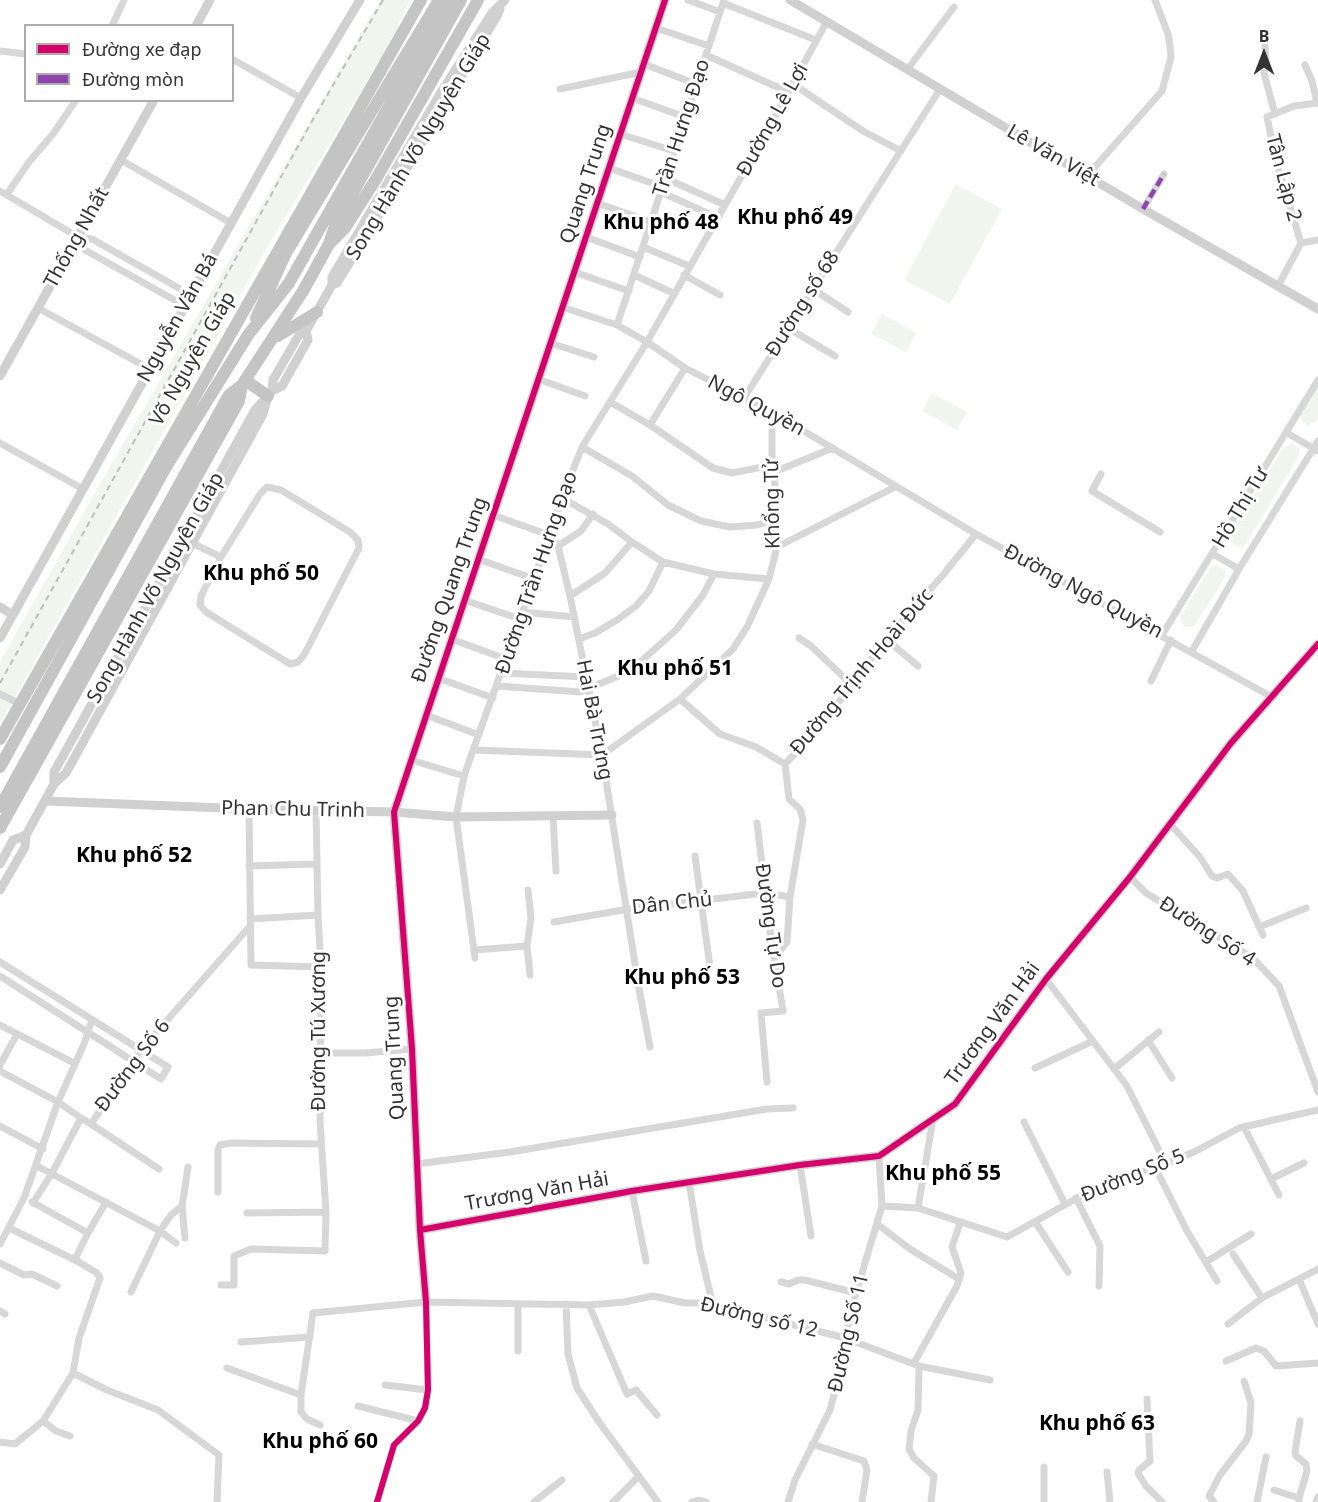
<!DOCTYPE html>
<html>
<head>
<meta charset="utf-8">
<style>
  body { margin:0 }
  #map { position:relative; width:1318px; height:1502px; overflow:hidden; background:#fff; font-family:"Noto Sans",sans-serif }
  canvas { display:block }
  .legend { position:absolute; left:24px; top:24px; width:210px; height:78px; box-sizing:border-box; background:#fff; border:2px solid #adadad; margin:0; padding:8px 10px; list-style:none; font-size:18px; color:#333 }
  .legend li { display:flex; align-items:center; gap:12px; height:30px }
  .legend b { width:30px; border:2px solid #adadad }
  .north { position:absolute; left:1234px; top:24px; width:60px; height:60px; -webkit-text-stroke:4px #fff; paint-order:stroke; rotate:0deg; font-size:16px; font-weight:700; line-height:24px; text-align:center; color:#333 }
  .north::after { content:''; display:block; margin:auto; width:21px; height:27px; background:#333; clip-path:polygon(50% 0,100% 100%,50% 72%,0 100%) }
</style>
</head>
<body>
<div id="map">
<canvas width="1318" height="1502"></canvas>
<ul class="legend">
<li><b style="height:8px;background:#d6006c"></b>Đường xe đạp</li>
<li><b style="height:8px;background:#8e44ad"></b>Đường mòn</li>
</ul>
<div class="north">B</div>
</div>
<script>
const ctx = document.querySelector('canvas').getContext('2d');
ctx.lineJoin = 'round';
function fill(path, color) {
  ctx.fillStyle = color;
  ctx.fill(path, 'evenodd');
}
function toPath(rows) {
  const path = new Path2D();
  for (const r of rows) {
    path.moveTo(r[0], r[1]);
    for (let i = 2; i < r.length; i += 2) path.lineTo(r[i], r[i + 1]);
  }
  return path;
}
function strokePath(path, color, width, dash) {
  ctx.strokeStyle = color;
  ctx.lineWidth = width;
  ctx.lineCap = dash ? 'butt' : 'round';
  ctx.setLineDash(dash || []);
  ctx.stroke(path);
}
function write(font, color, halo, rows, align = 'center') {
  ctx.font = font + ' "Noto Sans",sans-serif';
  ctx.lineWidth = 6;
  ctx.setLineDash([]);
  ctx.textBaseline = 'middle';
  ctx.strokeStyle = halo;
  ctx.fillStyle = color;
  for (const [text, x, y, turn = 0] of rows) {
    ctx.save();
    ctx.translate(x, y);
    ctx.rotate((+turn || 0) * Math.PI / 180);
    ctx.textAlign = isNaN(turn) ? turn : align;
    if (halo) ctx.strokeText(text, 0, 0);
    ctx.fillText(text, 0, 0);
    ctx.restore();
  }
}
fill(toPath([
  [380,0,411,0,383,55,265,251,0,724,0,662,96,491],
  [956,184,1002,209,950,304,904,280],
  [882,314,916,333,906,352,871,334],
  [1318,384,1318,418,1315,422,1308,425,1302,422,1300,414],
  [932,393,967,412,957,430,922,411],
  [1292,443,1300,449,1298,457,1246,544,1242,547,1233,545,1231,540,1232,530,1283,448],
  [1216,565,1224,569,1226,575,1224,579,1195,625,1192,627,1185,627,1181,622,1180,617,1210,568]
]), '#f2f5ed');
strokePath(toPath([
  [688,0,720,12],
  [723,3,816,40],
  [112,26,124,0],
  [656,28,709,46],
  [1265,46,1266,60,1264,73,1275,114],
  [0,51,26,54],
  [706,55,788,92],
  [232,59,301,98],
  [644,64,696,84],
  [1305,65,1312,81,1317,103],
  [907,70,954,7],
  [793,84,863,131,901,151],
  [560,89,641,72],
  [632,98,685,117],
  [620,134,674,151],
  [121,160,231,223],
  [609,168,663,187],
  [1087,176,1162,91,1171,57,1170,46,1168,34,1155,0],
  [665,178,725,205],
  [0,191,78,237,92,239,191,295],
  [661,192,718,218],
  [7,194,29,162,53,134,76,100],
  [597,203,651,222],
  [1143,209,1164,174],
  [78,237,85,250,185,306],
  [586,237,640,257],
  [1301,243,1318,240],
  [643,247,689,266],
  [574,272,629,291],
  [634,275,673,293],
  [684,275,720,295],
  [1278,286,1301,243,1276,161,1267,117,1294,106,1318,103],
  [813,289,848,312],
  [562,307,617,325,647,342,685,368,772,412,976,534,1272,697],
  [38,308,150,369],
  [617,325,724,0],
  [788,328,835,356],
  [550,343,594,357],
  [538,379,585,396],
  [744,398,940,89],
  [610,402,650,425,713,468,732,473,772,465],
  [650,425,685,368],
  [1287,433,1318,451],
  [0,443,83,489],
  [582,447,632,476,668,505,701,521,730,527,757,525,775,520],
  [774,472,833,448],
  [1101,474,1092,491,1160,532],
  [562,498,608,524,632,542,663,562,714,574,769,579],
  [493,515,549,535,558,546,570,596,602,755,639,989,650,1047],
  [192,543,221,557,201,596,200,605,206,612,290,664,298,662,304,655,359,548,358,540,350,532,281,490,267,487,260,494,221,557],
  [558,546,581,531,593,514],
  [777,547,895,487],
  [1213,554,1239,569],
  [478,559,534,579],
  [570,596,605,573,632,542],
  [464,600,520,619],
  [522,612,574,617],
  [1162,635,1318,380],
  [799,638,811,646,851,684],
  [451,639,506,659],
  [579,639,595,633,617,620,636,606,649,591,663,562],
  [886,639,918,666],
  [1192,651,1239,569,1318,441],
  [501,673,586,677],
  [438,678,493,698],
  [1151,681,1171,640],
  [497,686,580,692,616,677,638,664,676,630,703,595,714,574],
  [0,694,20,704],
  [680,699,720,734,756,747,785,764],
  [426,715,479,735],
  [474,750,602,755,680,699,733,649,747,627,769,579,777,547,775,485,772,465,772,412],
  [411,760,464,776],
  [249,809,251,965,321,967],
  [553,816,556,871],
  [757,823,771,938,783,1011,761,1013,767,1082],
  [1170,824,1200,857,1212,876,1217,878,1228,874,1243,891,1263,935],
  [695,856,710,967],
  [249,866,317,864],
  [1130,877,1146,893,1253,958,1279,986,1318,1092],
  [250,919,318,915],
  [554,922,628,909,765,893,790,897],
  [1259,927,1306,908],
  [527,946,531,918,528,890],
  [474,950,527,946,530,975],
  [775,957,787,942,790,897,803,820,800,809,789,799,785,764,820,727,886,639,943,575,976,534],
  [475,958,456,817,464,776,534,579,562,498,582,447,647,342,757,149,826,23],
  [0,962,168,1067,161,1079,0,976],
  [1046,979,1127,1086,1166,1164],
  [0,1025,74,1063],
  [1148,1040,1172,1078],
  [320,1053,365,1053,412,1049],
  [0,1065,17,1034],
  [1035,1068,1093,1041],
  [1114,1069,1159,1032],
  [0,1071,58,1102,81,1118],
  [1024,1122,1065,1204],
  [91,1124,159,1169],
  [0,1126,43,1149],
  [1244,1127,1279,1195],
  [416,1164,510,1152,767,1109,793,1108],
  [800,1165,811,1236],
  [37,1166,160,1231,176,1243],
  [1155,1167,1187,1231,1217,1281],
  [1271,1179,1304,1163],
  [689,1182,700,1251,713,1305],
  [632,1191,646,1261],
  [218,1192,218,1150,220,1145,231,1143,320,1144],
  [1076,1198,1100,1246,1099,1286],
  [32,1202,88,1233],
  [33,1203,52,1173,81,1118,91,1124,140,1051,250,926],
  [182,1206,185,1238],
  [882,1206,918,1208,1007,1237,1099,1186,1166,1164,1196,1151,1239,1128,1318,1110],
  [918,1208,933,1119],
  [247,1213,326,1212],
  [1036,1223,1068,1272],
  [877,1224,910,1249,959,1279],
  [9,1228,77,1261],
  [0,1244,24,1198,58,1102,84,1044,92,1020],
  [1233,1254,1262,1298,1318,1269],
  [1206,1262,1251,1234],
  [0,1263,24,1275,32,1274,57,1286],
  [1299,1279,1318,1324],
  [781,1282,789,1284,798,1280,805,1280,856,1293],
  [221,1285,234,1285,234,1256,251,1249,325,1251,326,1212,320,1121,321,967,318,915,316,810],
  [131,1292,160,1231,171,1215,182,1206,188,1167],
  [518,1304,518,1351],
  [566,1304,568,1354,577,1388,599,1422,658,1502],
  [589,1305,627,1394,636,1390,657,1415],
  [0,1311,5,1314],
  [1228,1324,1262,1298],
  [241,1342,310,1337],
  [1226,1361,1256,1348,1264,1351,1276,1366,1318,1363],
  [914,1363,957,1286,961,1273,952,1247,960,1223],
  [919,1366,990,1380],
  [227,1368,301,1395],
  [73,1373,107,1390,158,1410,219,1455,217,1502],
  [385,1385,428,1390],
  [1147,1399,1150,1461,1139,1470,1138,1473,1146,1486,1162,1502],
  [358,1406,418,1421],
  [43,1421,56,1431,70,1436],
  [320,1425,307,1419,301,1412,301,1395,313,1313,426,1302,589,1305,624,1302,653,1296,685,1303,708,1303,845,1338,919,1366,918,1410,911,1431,909,1449,914,1458,934,1476,931,1502],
  [0,1442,15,1444,43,1421,73,1373,79,1338,100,1278,97,1273,77,1261,76,1257,88,1233,106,1202],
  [812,1444,864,1461,867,1470,862,1502],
  [1044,1467,1044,1502],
  [1107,1472,1110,1502],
  [1274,1490,1299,1498,1299,1502],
  [1299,1498,1307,1471,1306,1464,1296,1456,1295,1452,1300,1421],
  [377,1502,394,1445,418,1421,425,1408,428,1390,426,1302],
  [534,1502,562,1480],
  [613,1502,639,1476],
  [692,1502,699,1500,706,1502],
  [788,1502,795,1480,830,1410,845,1352,845,1338,856,1293,882,1206,879,1156],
  [1214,1502,1209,1496,1220,1475,1246,1441,1249,1434,1251,1403,1244,1381],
  [1257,1502,1266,1457],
  [1316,1502,1318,1497]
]), '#d7d7d7', 7);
strokePath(toPath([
  [790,0,1143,209,1318,309],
  [196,26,210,0],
  [332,285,337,283,378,217,497,16,500,9],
  [0,376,154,100],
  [272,391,273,380,299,335,306,331,332,285,332,277,440,94,492,13,505,0],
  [0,607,13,615],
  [0,638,301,98,360,0],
  [54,784,54,772,255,410,272,391,282,386,308,340,306,331],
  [46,801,249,809,394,812,456,817,612,815],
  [0,864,13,840,26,835],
  [0,890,25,847,26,835,54,784,66,773,263,414,268,396],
  [420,1230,632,1191,800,1165,879,1156,955,1104,1046,979,1130,877,1231,743,1318,644],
  [426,1302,420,1230,412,1049,394,812,665,0]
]), '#d0d0d0', 9);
strokePath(toPath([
  [330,243,345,228,376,179,478,0],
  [256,318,286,253,439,0],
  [278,336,317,312],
  [245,380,268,396],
  [0,739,421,0],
  [0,767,166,467,248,335,289,283,449,0],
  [0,807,229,395,242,385,303,291,329,244,336,223,461,0],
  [0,828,239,401,242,385]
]), '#c4c4c4', 12);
strokePath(toPath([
  [0,683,311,123,383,0]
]), '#bebebe', 2, [6, 4.5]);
strokePath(toPath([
  [1143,209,1164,174]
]), '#8e44ad', 4.5, [9, 4.5]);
strokePath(toPath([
  [420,1230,632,1191,800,1165,879,1156,955,1104,1046,979,1130,877,1231,743,1318,644],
  [377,1502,394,1445,418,1421,425,1408,428,1390,426,1302,420,1230,412,1049,394,812,665,0]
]), '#d6006c', 6);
write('20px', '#333', '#fff', [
  ["Đường Lê Lợi",773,120,-61],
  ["Trần Hưng Đạo",682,128,-72],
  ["Song Hành Võ Nguyên Giáp",419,147,-59],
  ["Lê Văn Việt",1053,156,30],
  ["Tân Lập 2",1283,178,75],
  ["Quang Trung",586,184,-72],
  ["Thống Nhất",77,238,-61],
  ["Đường số 68",803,304,-58],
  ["Nguyễn Văn Bá",178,318,-61],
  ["Võ Nguyên Giáp",193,359,-60],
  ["Ngô Quyền",756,406,28],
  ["Khổng Tử",773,504,-91],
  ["Hồ Thị Tư",1241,508,-59],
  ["Đường Trần Hưng Đạo",537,573,-71],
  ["Song Hành Võ Nguyên Giáp",156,588,-61],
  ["Đường Quang Trung",450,590,-71],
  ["Đường Ngô Quyền",1083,592,28],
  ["Đường Trịnh Hoài Đức",862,672,-50],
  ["Hai Bà Trưng",594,720,79],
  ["Phan Chu Trinh",293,810,1],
  ["Dân Chủ",672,904,-6],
  ["Đường Tự Do",770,926,82],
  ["Đường Số 4",1207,932,33],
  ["Trương Văn Hải",993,1024,-54],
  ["Đường Tú Xương",319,1031,-90],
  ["Quang Trung",395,1058,-93],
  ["Đường Số 6",133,1066,-53],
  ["Đường Số 5",1133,1176,-22],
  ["Trương Văn Hải",537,1192,-10],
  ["Đường số 12",759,1318,13],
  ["Đường Số 11",849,1333,-77]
]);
write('bold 21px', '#000', '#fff', [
  ["Khu phố 49",795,218],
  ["Khu phố 48",661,223],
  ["Khu phố 50",261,574],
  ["Khu phố 51",675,669],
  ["Khu phố 52",134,856],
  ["Khu phố 53",682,978],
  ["Khu phố 55",943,1174],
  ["Khu phố 63",1097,1424],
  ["Khu phố 60",320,1442]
]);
</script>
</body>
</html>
